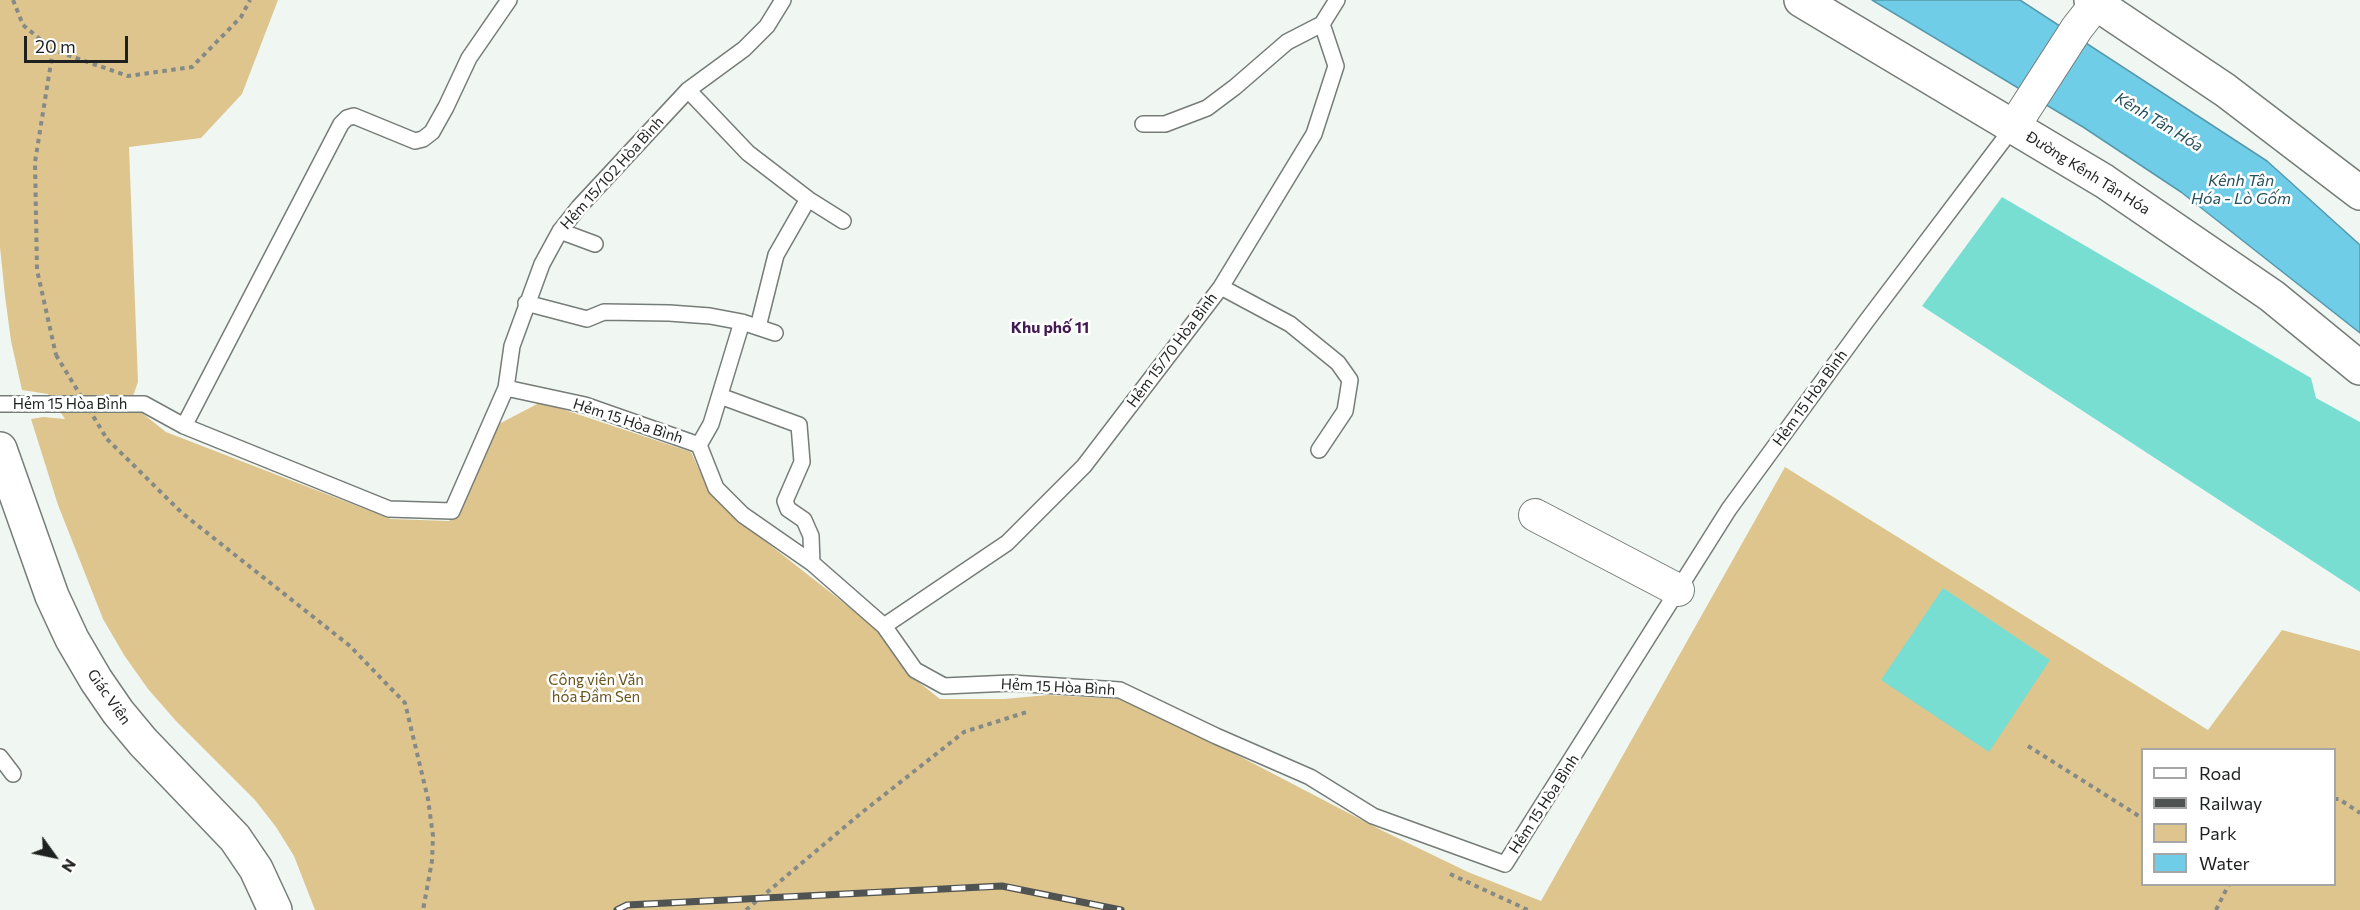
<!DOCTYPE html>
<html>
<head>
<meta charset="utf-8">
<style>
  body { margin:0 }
  #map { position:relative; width:2360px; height:910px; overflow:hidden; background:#f0f7f2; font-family:Commissioner,sans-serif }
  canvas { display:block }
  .legend { position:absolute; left:2141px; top:748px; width:195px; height:138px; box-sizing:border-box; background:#fff; border:2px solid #a5a6a5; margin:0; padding:8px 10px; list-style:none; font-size:18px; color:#1e211f }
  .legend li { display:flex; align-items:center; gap:12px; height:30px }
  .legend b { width:30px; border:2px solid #a5a6a5 }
  .north { position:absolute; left:24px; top:826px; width:60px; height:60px; -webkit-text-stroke:4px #fff; paint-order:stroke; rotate:123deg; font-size:16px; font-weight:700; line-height:24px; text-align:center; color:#1e211f }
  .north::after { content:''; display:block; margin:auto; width:21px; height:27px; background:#1e211f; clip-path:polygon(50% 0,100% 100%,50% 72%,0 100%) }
  .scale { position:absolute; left:24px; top:36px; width:104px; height:27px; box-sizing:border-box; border:3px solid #1e211f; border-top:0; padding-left:8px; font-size:18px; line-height:21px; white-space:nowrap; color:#1e211f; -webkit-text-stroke:4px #fff; paint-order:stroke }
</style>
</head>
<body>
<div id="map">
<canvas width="2360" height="910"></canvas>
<ul class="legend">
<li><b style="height:8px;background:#fff"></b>Road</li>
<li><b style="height:8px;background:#4f5351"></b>Railway</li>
<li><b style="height:16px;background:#dec58e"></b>Park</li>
<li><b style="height:16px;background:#6fcde8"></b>Water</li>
</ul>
<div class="north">N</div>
<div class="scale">20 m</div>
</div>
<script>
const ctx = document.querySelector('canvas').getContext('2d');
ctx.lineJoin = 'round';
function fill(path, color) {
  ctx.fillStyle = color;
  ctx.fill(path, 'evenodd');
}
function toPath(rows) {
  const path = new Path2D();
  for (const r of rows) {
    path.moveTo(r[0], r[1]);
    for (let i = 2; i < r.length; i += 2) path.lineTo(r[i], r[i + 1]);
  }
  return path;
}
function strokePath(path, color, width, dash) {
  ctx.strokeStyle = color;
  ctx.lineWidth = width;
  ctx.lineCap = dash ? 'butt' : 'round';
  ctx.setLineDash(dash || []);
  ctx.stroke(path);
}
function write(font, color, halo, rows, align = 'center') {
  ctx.font = font + ' Commissioner,sans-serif';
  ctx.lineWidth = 5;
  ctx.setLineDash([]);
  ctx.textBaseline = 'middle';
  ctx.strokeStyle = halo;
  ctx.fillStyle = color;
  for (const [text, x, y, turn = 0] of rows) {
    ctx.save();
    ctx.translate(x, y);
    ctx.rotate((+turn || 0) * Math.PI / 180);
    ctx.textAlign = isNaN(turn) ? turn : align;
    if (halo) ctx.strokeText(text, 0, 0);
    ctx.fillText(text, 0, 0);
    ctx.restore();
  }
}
fill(toPath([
  [0,0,278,0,242,94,201,138,129,147,138,382,127,413,142,413,166,432,391,519,449,521,457,512,497,425,541,402,691,452,709,492,737,519,877,629,912,677,940,699,1004,699,1048,695,1119,699,1195,733,1381,830,1468,872,1541,901,1785,467,2208,730,2282,630,2360,651,2360,910,315,910,294,856,276,827,255,800,176,721,148,689,124,655,103,619,58,505,31,419,43,417,65,419,48,394,22,390,11,341,5,296,0,247],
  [2142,750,2334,750,2334,884,2142,884]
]), '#dec58e');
const water = toPath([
  [1872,0,2020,0,2267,161,2360,245,2360,333,2181,192,2083,127,1872,0]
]);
fill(water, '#6fcde8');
strokePath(water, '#5799ac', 1.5);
fill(toPath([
  [2002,197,2311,378,2316,398,2360,422,2360,592,1922,306],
  [1943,588,2050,660,1989,752,1881,680]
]), '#79ded2');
const service = toPath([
  [688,90,748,153,808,199,843,221],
  [1143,124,1165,124,1207,108,1235,87,1287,42,1322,24],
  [560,231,595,244],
  [1221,287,1290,324,1338,363,1350,380,1345,411,1319,450],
  [526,303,587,319,604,312,669,313,710,316,742,322,775,333],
  [758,327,776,255,808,199],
  [506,388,512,346,542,264,560,231,579,207,688,90,744,49,767,26,783,0],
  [720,396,799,425,802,462,785,501,788,509,804,520,811,536,812,563],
  [0,404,144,404,184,426,389,509,452,511,506,388,585,405,699,445,716,488,743,515,812,563,884,626,915,670,944,686,1011,683,1120,690,1216,736,1310,777,1373,816,1505,864,1729,509,1865,323,2014,126],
  [184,426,341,124,347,118,354,116,415,141,423,139,432,132,446,107,469,58,509,0],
  [699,445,711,424,742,322],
  [884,626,1007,543,1084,466,1221,287,1314,134,1336,66,1322,24,1337,0],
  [0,757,13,774]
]);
const minor = toPath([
  [2014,126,2077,28,2099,0],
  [1535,515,1678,590]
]);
const tertiary = toPath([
  [1801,0,2104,181,2272,296,2360,368],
  [2091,0,2225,90,2360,193],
  [0,449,52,596,72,639,96,680,118,712,143,742,235,838,256,869,275,910]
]);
strokePath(service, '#767c78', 18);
strokePath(minor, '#767c78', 34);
strokePath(tertiary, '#767c78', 36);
strokePath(toPath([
  [13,0,23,25,53,50,128,76,192,67,241,17,250,0],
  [53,50,35,162,37,270,56,355],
  [107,439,182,513,350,646,405,703,428,799,433,836,432,861,423,910],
  [2028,746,2142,818],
  [2334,799,2339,799,2360,813],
  [1450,874,1528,910],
  [746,910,860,814,964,732,1030,711],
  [2216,910,2229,884]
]), '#858a87', 4, [4.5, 4.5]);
strokePath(service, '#fff', 15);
strokePath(minor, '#fff', 32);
strokePath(tertiary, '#fff', 33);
const rail = toPath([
  [617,910,627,905,1002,886,1121,910]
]);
strokePath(rail, '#4f5351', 7);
strokePath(rail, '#fff', 4.5, [14]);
strokePath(toPath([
  [56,355,107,439]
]), '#858a87', 4, [4.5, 4.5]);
write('15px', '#1e211f', '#fff', [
  ["Hẻm 15/102 Hòa Bình",612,173,-48],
  ["Đường Kênh Tân Hóa",2088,173,32],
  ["Hẻm 15/70 Hòa Bình",1172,350,-53],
  ["Hẻm 15 Hòa Bình",1810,398,-54],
  ["Hẻm 15 Hòa Bình",70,404],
  ["Hẻm 15 Hòa Bình",628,421,18],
  ["Hẻm 15 Hòa Bình",1058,687,3],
  ["Giác Viên",109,697,55],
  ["Hẻm 15 Hòa Bình",1544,804,-57]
]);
write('15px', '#69541e', '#fff', [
  ["Công viên Văn",596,680],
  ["hóa Đầm Sen",596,697]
]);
write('italic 16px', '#26505b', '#fff', [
  ["Kênh Tân Hóa",2159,122,31],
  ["Kênh Tân",2241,181],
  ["Hóa - Lò Gốm",2241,199]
]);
write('bold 16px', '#431b50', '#fff', [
  ["Khu phố 11",1050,328]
]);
</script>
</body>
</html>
